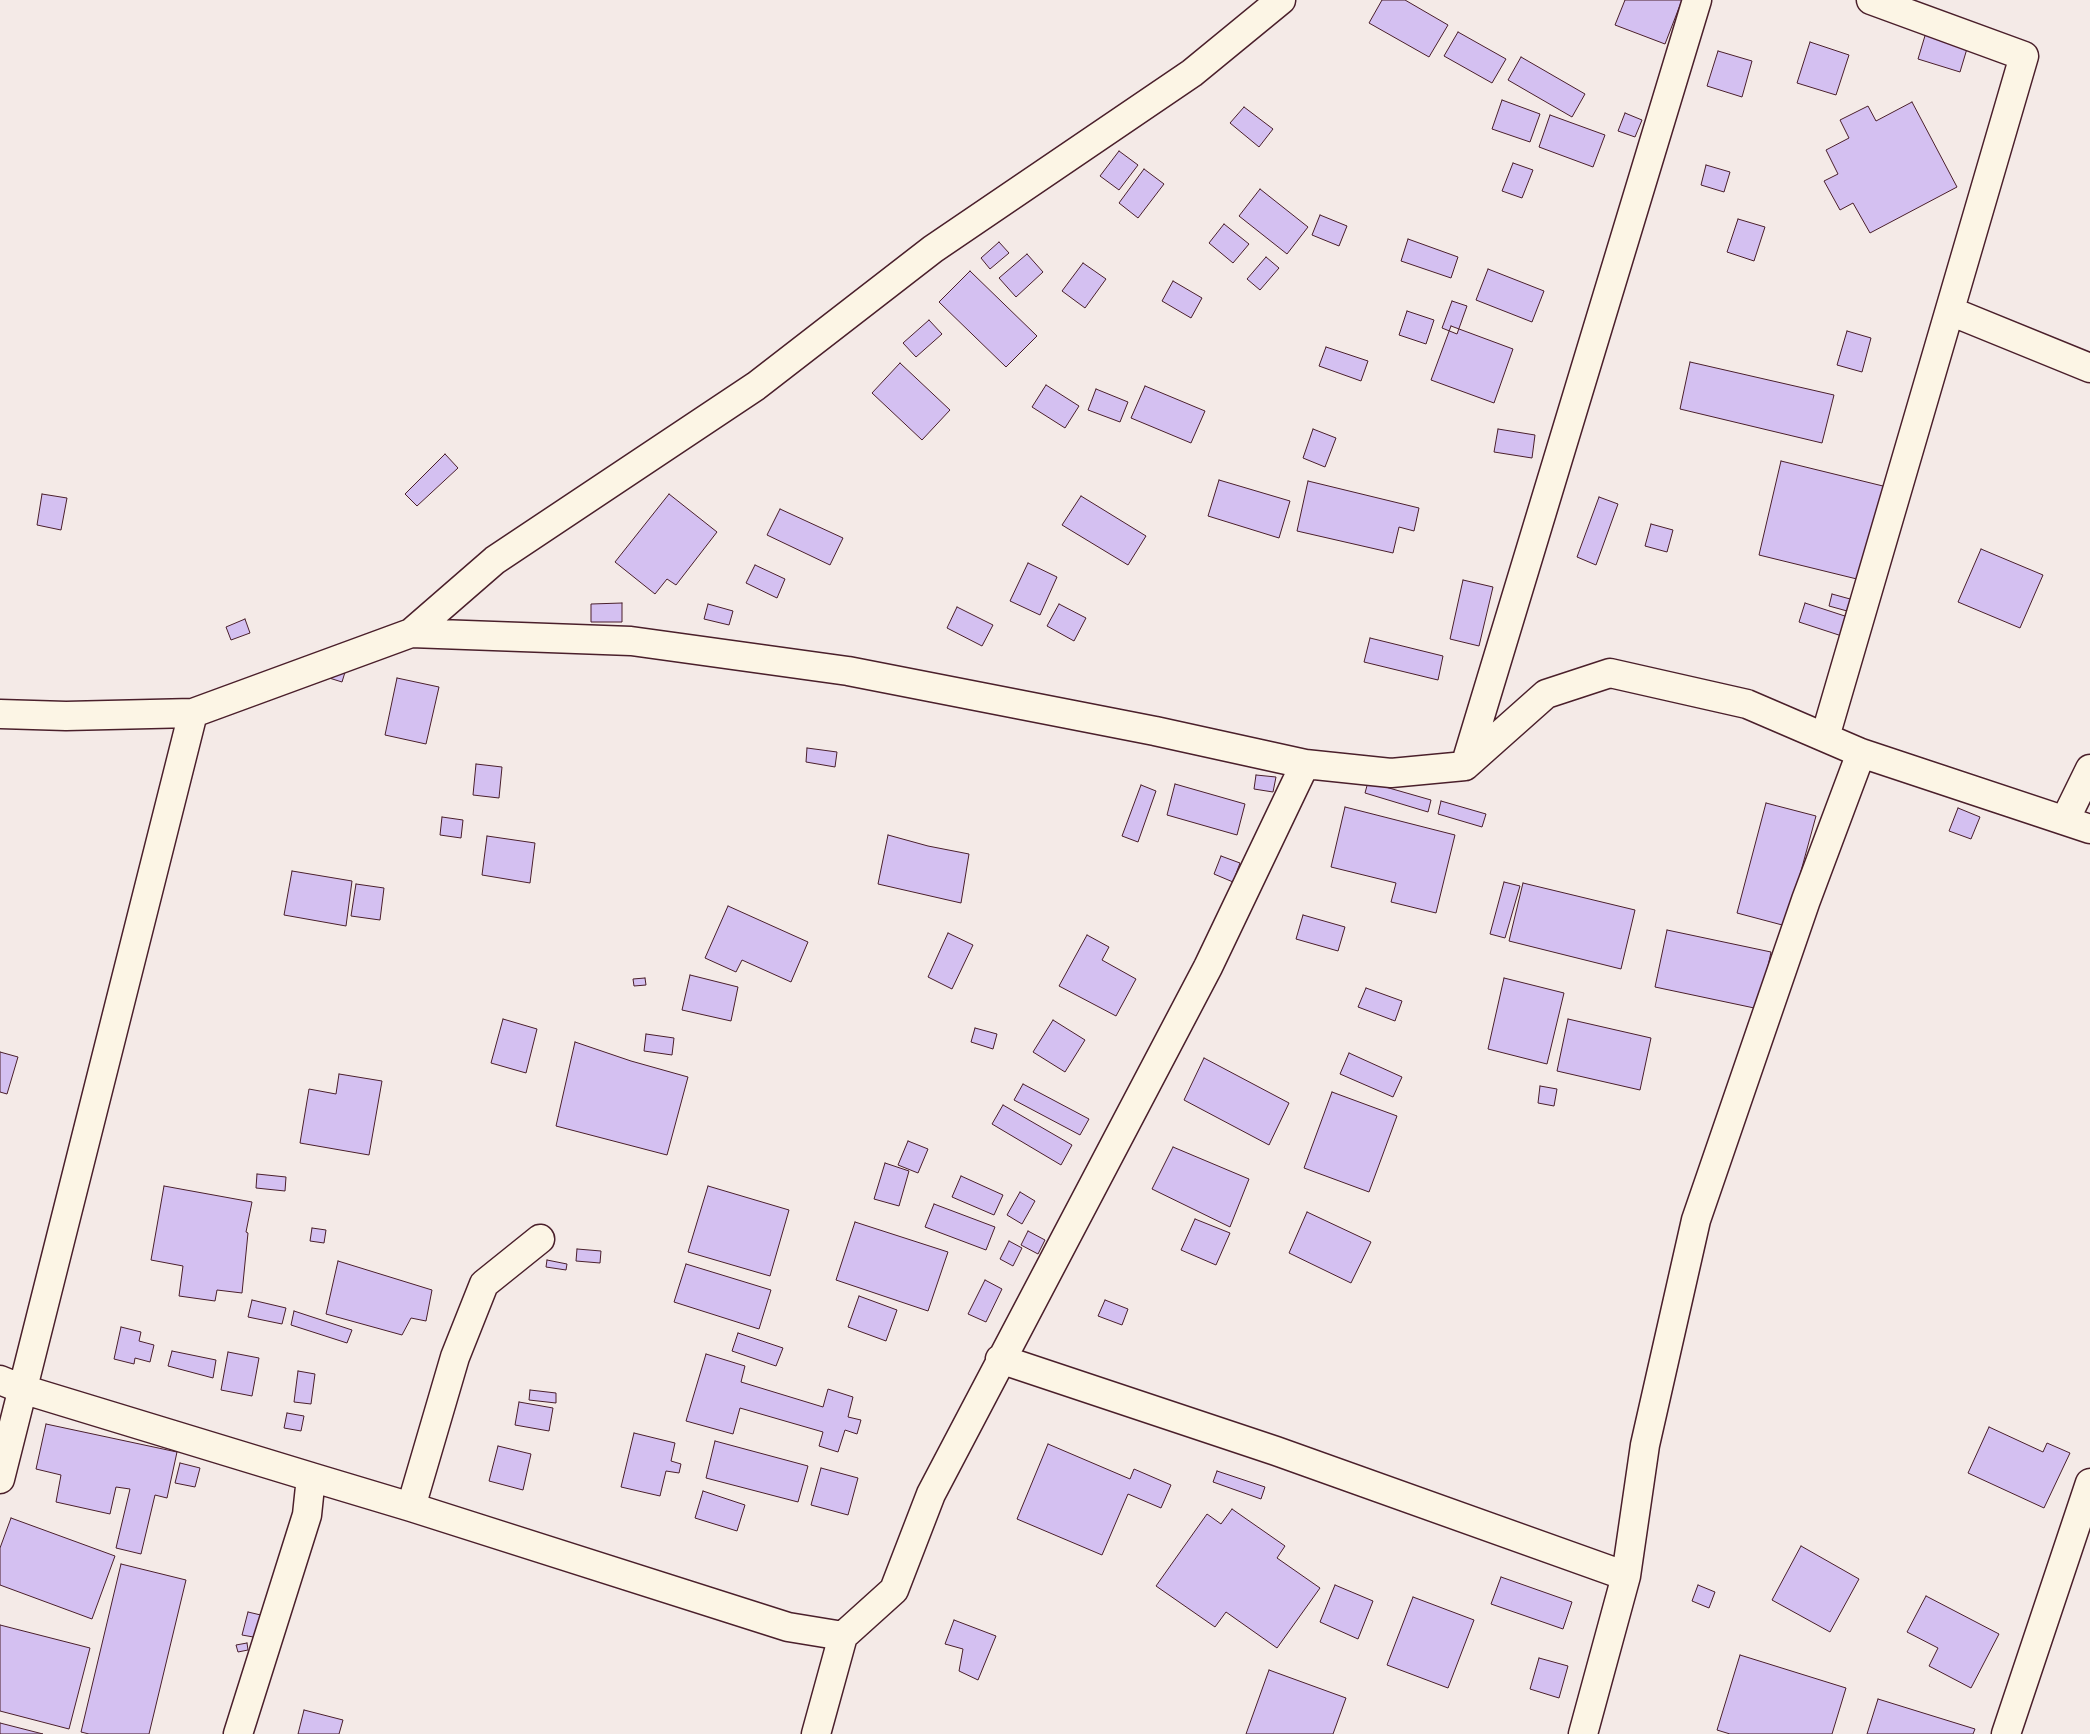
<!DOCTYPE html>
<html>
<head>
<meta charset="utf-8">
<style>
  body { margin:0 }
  canvas { display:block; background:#f4eae7 }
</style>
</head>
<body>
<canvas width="2090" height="1734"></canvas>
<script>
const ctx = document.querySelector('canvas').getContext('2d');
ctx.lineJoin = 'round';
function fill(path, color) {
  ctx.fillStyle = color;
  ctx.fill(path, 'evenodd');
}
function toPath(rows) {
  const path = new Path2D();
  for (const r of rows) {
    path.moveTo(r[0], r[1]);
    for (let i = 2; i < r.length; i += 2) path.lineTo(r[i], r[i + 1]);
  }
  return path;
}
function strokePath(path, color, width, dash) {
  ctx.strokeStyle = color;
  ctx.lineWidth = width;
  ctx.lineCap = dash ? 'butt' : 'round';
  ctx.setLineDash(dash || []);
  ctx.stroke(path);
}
const building = toPath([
  [1382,0,1405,0,1448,25,1429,57,1369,23,1382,0],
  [1625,0,1682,0,1665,44,1615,25,1625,0],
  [1927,29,1969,42,1960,72,1918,59,1927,29],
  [1458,32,1506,59,1492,83,1444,56,1458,32],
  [1810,42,1849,55,1836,95,1797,83,1810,42],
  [1718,51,1752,61,1742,97,1707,86,1718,51],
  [1521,57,1585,94,1572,117,1508,80,1521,57],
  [1502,100,1540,114,1530,142,1492,129,1502,100],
  [1912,102,1957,187,1870,233,1853,203,1840,210,1824,181,1838,174,1826,150,1849,138,1840,120,1868,106,1876,121,1912,102],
  [1244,107,1273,129,1259,147,1230,123,1244,107],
  [1625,113,1642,120,1635,137,1618,131,1625,113],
  [1550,115,1605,135,1593,167,1539,147,1550,115],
  [1119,151,1138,165,1119,190,1100,176,1119,151],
  [1513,163,1533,170,1522,198,1502,191,1513,163],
  [1706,165,1730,172,1724,192,1701,185,1706,165],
  [1144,169,1164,184,1138,218,1119,203,1144,169],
  [1260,189,1308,227,1287,254,1239,216,1260,189],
  [1320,215,1347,226,1339,246,1312,235,1320,215],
  [1738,219,1765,227,1754,261,1727,252,1738,219],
  [1224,224,1249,244,1233,263,1209,243,1224,224],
  [1408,239,1458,257,1451,278,1401,261,1408,239],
  [999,242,1009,253,990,269,981,258,999,242],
  [1027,254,1043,272,1016,297,999,278,1027,254],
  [1266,257,1279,268,1260,290,1247,279,1266,257],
  [1083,263,1106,279,1085,308,1062,291,1083,263],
  [1488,269,1544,291,1532,322,1476,300,1488,269],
  [970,271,1037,336,1006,367,939,302,970,271],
  [1173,281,1202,298,1191,318,1162,301,1173,281],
  [1452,301,1467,306,1457,334,1442,328,1452,301],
  [1407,311,1434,320,1426,344,1399,335,1407,311],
  [929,320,942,334,916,357,903,343,929,320],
  [1451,326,1513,349,1494,403,1431,380,1451,326],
  [1847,331,1871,338,1862,372,1837,365,1847,331],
  [1326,347,1368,361,1361,381,1319,366,1326,347],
  [1690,362,1834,395,1822,443,1680,409,1690,362],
  [900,363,950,410,922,440,872,393,900,363],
  [1046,385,1079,406,1065,428,1032,407,1046,385],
  [1145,386,1205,411,1191,443,1131,418,1145,386],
  [1096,389,1128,402,1120,422,1088,410,1096,389],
  [1313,429,1336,438,1325,467,1303,458,1313,429],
  [1498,429,1535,435,1532,458,1494,452,1498,429],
  [445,454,458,468,417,506,405,494,445,454],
  [1781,461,1887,487,1865,581,1759,555,1781,461],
  [1219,480,1290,501,1279,538,1208,516,1219,480],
  [1308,481,1419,508,1414,531,1399,527,1393,553,1297,531,1308,481],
  [42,494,67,498,61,530,37,525,42,494],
  [669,494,717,532,676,585,667,579,655,594,615,562,669,494],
  [1081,496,1146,536,1128,565,1062,525,1081,496],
  [1599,497,1618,504,1596,565,1577,557,1599,497],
  [780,509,843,538,830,565,767,535,780,509],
  [1651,524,1673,530,1667,552,1645,546,1651,524],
  [1981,549,2043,575,2020,628,1958,602,1981,549],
  [1028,563,1057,577,1040,615,1010,601,1028,563],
  [755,565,785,579,777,598,746,583,755,565],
  [1463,580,1493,587,1479,646,1450,639,1463,580],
  [1832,594,1861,602,1858,614,1829,606,1832,594],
  [622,603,622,622,591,622,591,604,622,603],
  [1805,603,1857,620,1851,639,1799,622,1805,603],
  [708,604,733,611,729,625,704,619,708,604],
  [1059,604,1086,618,1074,641,1047,626,1059,604],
  [957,607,993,625,982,646,947,628,957,607],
  [245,619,250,633,231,640,226,627,245,619],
  [1370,638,1443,656,1438,680,1364,662,1370,638],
  [346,669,342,682,326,677,346,669],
  [397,678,439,687,426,744,385,735,397,678],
  [807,748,837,752,835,767,806,762,807,748],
  [476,764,502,767,499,798,473,795,476,764],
  [1256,775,1276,777,1273,792,1254,789,1256,775],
  [1368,782,1431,800,1428,812,1365,793,1368,782],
  [1175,784,1245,804,1237,835,1167,815,1175,784],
  [1141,785,1156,791,1138,842,1122,836,1141,785],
  [1441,801,1486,814,1482,827,1438,814,1441,801],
  [1766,803,1816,816,1786,926,1737,913,1766,803],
  [1345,807,1455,835,1436,913,1391,902,1396,883,1331,867,1345,807],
  [1958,808,1980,817,1971,839,1949,831,1958,808],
  [442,817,463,820,461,838,440,835,442,817],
  [888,835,928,846,969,854,961,903,878,884,888,835],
  [487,836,535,843,530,883,482,875,487,836],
  [1221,856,1240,863,1233,882,1214,874,1221,856],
  [292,871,352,881,346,926,284,915,292,871],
  [1504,882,1520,886,1505,938,1490,934,1504,882],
  [1523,883,1635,910,1621,969,1509,941,1523,883],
  [356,884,384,888,380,920,351,916,356,884],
  [728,906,808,942,791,982,742,960,736,972,705,958,728,906],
  [1303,915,1345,927,1338,951,1296,939,1303,915],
  [1667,930,1771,952,1759,1009,1655,987,1667,930],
  [948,933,973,945,952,989,928,977,948,933],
  [1087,935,1109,947,1102,960,1136,979,1116,1016,1059,986,1087,935],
  [690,975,738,987,731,1021,682,1010,690,975],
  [645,978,646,985,634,986,633,979,645,978],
  [1504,978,1564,993,1547,1064,1488,1049,1504,978],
  [1366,988,1402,1001,1395,1021,1358,1007,1366,988],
  [503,1019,537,1029,526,1073,491,1063,503,1019],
  [1568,1019,1651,1038,1640,1090,1557,1071,1568,1019],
  [1053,1020,1085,1040,1065,1072,1033,1052,1053,1020],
  [975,1028,997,1034,993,1049,971,1042,975,1028],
  [646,1034,674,1038,672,1055,644,1051,646,1034],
  [575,1042,631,1061,688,1077,667,1155,556,1126,575,1042],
  [0,1052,18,1057,7,1094,0,1092,0,1052],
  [1349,1053,1402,1077,1393,1097,1340,1074,1349,1053],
  [1204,1058,1289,1103,1269,1145,1184,1100,1204,1058],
  [339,1074,382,1081,369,1155,300,1143,309,1089,336,1094,339,1074],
  [1023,1084,1089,1119,1080,1135,1014,1100,1023,1084],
  [1540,1086,1557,1089,1554,1106,1538,1103,1540,1086],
  [1332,1092,1397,1116,1369,1192,1304,1168,1332,1092],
  [1003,1105,1072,1145,1061,1165,992,1124,1003,1105],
  [908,1141,928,1149,918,1173,898,1165,908,1141],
  [1173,1147,1249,1179,1230,1227,1152,1189,1173,1147],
  [885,1163,909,1171,899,1206,874,1199,885,1163],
  [257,1174,286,1177,285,1191,256,1188,257,1174],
  [961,1176,1003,1195,994,1215,952,1197,961,1176],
  [164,1186,252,1202,246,1232,248,1233,242,1293,217,1290,215,1301,179,1296,183,1266,151,1260,164,1186],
  [708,1186,789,1210,770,1276,688,1252,708,1186],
  [1020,1192,1035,1201,1022,1224,1007,1215,1020,1192],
  [934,1204,995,1227,986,1250,925,1227,934,1204],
  [1307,1212,1371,1242,1351,1283,1289,1253,1307,1212],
  [1195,1219,1230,1233,1216,1265,1181,1250,1195,1219],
  [855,1222,948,1252,928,1311,836,1280,855,1222],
  [312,1228,326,1230,324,1243,310,1241,312,1228],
  [1028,1231,1045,1240,1038,1254,1021,1245,1028,1231],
  [1009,1241,1022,1248,1013,1266,1000,1259,1009,1241],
  [577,1249,601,1251,600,1263,576,1261,577,1249],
  [547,1260,567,1264,566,1270,546,1267,547,1260],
  [338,1261,432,1290,426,1321,411,1318,402,1335,326,1314,338,1261],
  [686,1264,771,1290,759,1329,674,1302,686,1264],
  [985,1280,1002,1289,986,1322,968,1314,985,1280],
  [859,1296,897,1310,886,1341,848,1327,859,1296],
  [252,1300,286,1308,282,1324,248,1317,252,1300],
  [1105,1300,1128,1309,1122,1325,1098,1316,1105,1300],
  [294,1311,352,1330,347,1343,291,1325,294,1311],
  [121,1327,141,1332,139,1341,154,1345,150,1362,135,1358,134,1364,114,1359,121,1327],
  [738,1333,783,1348,776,1366,732,1351,738,1333],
  [172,1351,216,1360,213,1378,168,1366,172,1351],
  [228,1352,259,1358,252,1396,221,1390,228,1352],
  [706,1354,745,1366,741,1382,823,1407,828,1389,853,1397,848,1417,861,1420,857,1434,845,1430,838,1452,819,1446,823,1432,740,1408,733,1434,686,1421,706,1354],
  [298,1371,315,1374,311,1404,294,1402,298,1371],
  [530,1390,556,1393,556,1403,529,1400,530,1390],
  [519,1402,553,1408,549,1431,515,1425,519,1402],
  [287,1413,304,1416,301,1431,284,1428,287,1413],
  [46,1424,177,1452,167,1498,155,1495,141,1554,116,1548,130,1489,116,1487,110,1514,56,1502,61,1475,36,1469,46,1424],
  [1989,1427,2043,1452,2047,1443,2070,1453,2044,1508,1968,1473,1989,1427],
  [634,1433,675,1443,671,1461,681,1464,679,1473,666,1471,660,1496,621,1487,634,1433],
  [715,1441,808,1466,798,1502,706,1478,715,1441],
  [1048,1444,1130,1479,1134,1469,1171,1485,1161,1508,1128,1494,1102,1555,1017,1519,1048,1444],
  [498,1446,531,1454,523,1490,489,1481,498,1446],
  [180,1463,200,1468,195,1487,175,1483,180,1463],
  [821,1468,858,1478,848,1515,811,1505,821,1468],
  [1217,1471,1265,1487,1261,1499,1213,1482,1217,1471],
  [703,1491,745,1505,737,1531,695,1518,703,1491],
  [1232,1509,1285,1546,1277,1558,1320,1588,1277,1648,1226,1612,1215,1627,1156,1586,1207,1514,1221,1524,1232,1509],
  [11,1518,115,1556,92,1619,0,1585,0,1548,11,1518],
  [1801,1546,1859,1579,1830,1632,1772,1600,1801,1546],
  [121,1564,186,1580,149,1734,89,1734,81,1732,121,1564],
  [1501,1577,1572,1602,1563,1629,1491,1604,1501,1577],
  [1335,1585,1373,1601,1358,1639,1320,1622,1335,1585],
  [1698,1585,1715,1592,1709,1608,1692,1601,1698,1585],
  [1926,1596,1999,1634,1971,1688,1929,1666,1938,1648,1907,1632,1926,1596],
  [1413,1597,1474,1620,1448,1688,1387,1665,1413,1597],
  [248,1612,265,1616,259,1638,242,1635,248,1612],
  [954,1620,996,1636,978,1680,959,1671,963,1649,945,1644,954,1620],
  [0,1625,90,1648,69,1729,0,1711,0,1625],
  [247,1643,248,1650,238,1652,236,1645,247,1643],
  [1740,1655,1846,1688,1832,1734,1730,1734,1717,1730,1740,1655],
  [1539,1658,1568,1666,1559,1698,1530,1689,1539,1658],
  [1269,1670,1346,1698,1333,1734,1246,1734,1269,1670],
  [1878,1699,1975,1729,1973,1734,1867,1734,1878,1699],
  [304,1710,343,1720,339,1734,298,1734,304,1710],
  [0,1723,43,1734,0,1734,0,1723]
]);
fill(building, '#d4c0f1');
strokePath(building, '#4a1f2b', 1);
const minor = toPath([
  [1950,311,2090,368],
  [411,633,495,560,756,386,933,249,1192,73,1281,0],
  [0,714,66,716,193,713,411,633,631,641,848,671,1155,731,1305,764,1391,773,1465,766,1546,694,1610,673,1747,704,1861,753,2090,829],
  [1825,737,2024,56,1871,0],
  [1465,766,1697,0],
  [2065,820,2090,769],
  [1000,1359,1276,1451,1626,1576],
  [0,1380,22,1389,311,1477],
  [0,1479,193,713],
  [411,1507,455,1357,484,1284,540,1239],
  [238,1734,307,1515,311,1477,411,1507,788,1627,843,1636,894,1590,931,1494,1208,967,1305,764],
  [816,1734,843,1636],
  [1583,1734,1626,1576,1645,1445,1696,1220,1806,900,1861,753],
  [2006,1734,2090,1483]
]);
strokePath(minor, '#4a1f2b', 31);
strokePath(minor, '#fcf5e5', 28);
</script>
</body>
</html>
